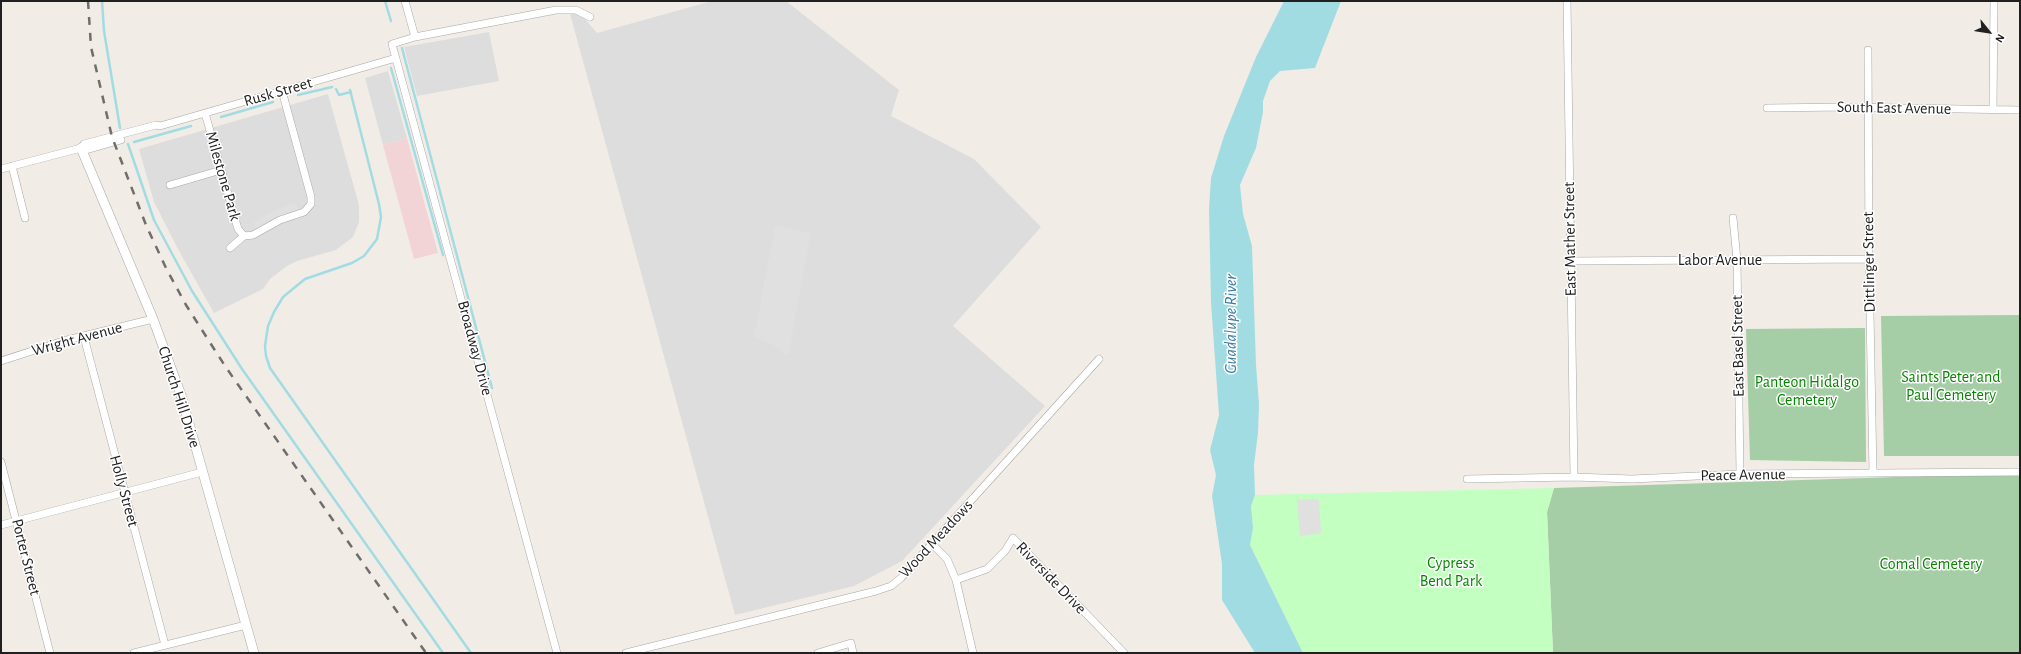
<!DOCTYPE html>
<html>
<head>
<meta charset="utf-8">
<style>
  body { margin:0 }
  #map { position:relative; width:2021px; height:654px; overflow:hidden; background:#f2ece6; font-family:"Alegreya Sans",sans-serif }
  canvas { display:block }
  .frame { position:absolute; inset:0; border:2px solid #202020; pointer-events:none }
  .north { position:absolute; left:1969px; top:12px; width:40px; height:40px; -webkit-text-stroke:3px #fff; paint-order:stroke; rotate:120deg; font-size:11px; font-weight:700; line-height:16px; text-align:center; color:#202020 }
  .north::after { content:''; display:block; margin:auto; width:14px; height:18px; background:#202020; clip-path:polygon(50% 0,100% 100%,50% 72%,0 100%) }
</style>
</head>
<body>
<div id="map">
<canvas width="2021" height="654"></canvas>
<div class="frame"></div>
<div class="north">N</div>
</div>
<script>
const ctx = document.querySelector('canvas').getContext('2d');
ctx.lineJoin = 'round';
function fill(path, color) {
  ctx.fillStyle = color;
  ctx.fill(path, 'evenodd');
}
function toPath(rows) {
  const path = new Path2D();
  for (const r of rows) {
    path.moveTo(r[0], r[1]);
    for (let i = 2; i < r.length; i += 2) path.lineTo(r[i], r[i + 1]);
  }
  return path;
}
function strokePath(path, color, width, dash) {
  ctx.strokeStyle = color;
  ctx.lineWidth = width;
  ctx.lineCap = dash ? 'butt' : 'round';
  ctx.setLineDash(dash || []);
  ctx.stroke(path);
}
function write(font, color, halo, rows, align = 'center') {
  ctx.font = font + ' "Alegreya Sans",sans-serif';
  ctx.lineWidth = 3;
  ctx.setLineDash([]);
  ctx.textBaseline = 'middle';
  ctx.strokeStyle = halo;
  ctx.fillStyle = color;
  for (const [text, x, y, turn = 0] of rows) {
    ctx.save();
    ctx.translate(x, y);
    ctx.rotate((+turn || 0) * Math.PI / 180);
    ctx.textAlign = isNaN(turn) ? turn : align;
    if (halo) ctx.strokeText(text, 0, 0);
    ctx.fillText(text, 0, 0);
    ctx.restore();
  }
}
fill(toPath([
  [712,1,786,1,899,90,891,116,974,159,1041,227,953,326,1045,406,902,561,854,586,735,615,570,14,576,14,585,19,597,33],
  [489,32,499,81,417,96,404,47],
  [388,71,407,138,383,145,365,78],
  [328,94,359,205,359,222,353,237,336,250,297,261,287,266,270,279,263,289,214,313,179,251,154,202,139,149]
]), '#dedddd');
fill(toPath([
  [407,138,438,253,414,259,383,145]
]), '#f3d4d6');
fill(toPath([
  [2020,315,2020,456,1884,456,1881,316],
  [1865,328,1866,462,1750,460,1746,329],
  [2020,473,2020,653,1553,653,1547,512,1554,488]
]), '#a5cda6');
fill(toPath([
  [1554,488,1547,512,1553,653,1303,653,1250,545,1253,528,1251,504,1255,495]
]), '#c2ffc0');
fill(toPath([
  [293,204,295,204,298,210,276,218,256,229,253,223,273,211],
  [775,226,811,233,788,356,772,344,754,337],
  [1310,499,1319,500,1321,533,1300,536,1297,500]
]), '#e0e0e0');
fill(toPath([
  [1284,1,1341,1,1315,68,1280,71,1270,81,1263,101,1263,112,1256,148,1240,185,1243,214,1252,246,1256,365,1259,404,1258,433,1254,465,1255,495,1251,506,1253,528,1250,545,1303,653,1255,653,1222,600,1222,564,1212,496,1216,475,1210,450,1219,415,1211,303,1209,209,1211,178,1224,136,1256,57]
]), '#a2dce3');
strokePath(toPath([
  [102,1,104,31,120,128],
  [385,1,391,21],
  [402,48,492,388],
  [391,68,443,255],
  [336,89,339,95,351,92],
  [350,90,379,204,381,217,377,239,364,256,352,263,305,279,283,297,274,312,268,326,265,346,266,356,270,368,471,653],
  [298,95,332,87],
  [221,117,273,102],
  [134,142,191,126],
  [128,144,154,220,192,291,242,369,443,653]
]), '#a2dce3', 2.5);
const minor = toPath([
  [405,1,415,37],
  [1567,1,1574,477],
  [1868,50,1869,259,1873,473],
  [1767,108,1845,107,2020,110],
  [1993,110,1994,1],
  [205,113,238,229,244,236],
  [81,148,84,144,156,125,160,126,396,58],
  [12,166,25,218],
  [1,169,81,148,86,150,121,140],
  [170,185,221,170],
  [1733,218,1737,260,1740,474],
  [230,248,244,236,253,235,280,220,304,212,311,204,311,197,282,91],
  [1571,261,1869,259],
  [84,337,165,645],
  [1,361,63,341,153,319],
  [1,462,50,653],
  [1467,479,1574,477,1632,479,1740,474,2020,472],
  [1,525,202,472],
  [932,544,947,559,956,580,973,653],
  [956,580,987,569,1005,551,1013,538,1124,653],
  [134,653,246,625],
  [557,653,392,44,415,37,556,10,576,10,590,17],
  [626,653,876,591,891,586,901,578,1099,359],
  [818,653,851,643,853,653]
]);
const tertiary = toPath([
  [81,148,153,319,181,395,254,653]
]);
strokePath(minor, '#a7a7a7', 8);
strokePath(tertiary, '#a7a7a7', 10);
strokePath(minor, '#fff', 7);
strokePath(tertiary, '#fff', 9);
strokePath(toPath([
  [88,1,91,47,112,137,146,225,166,268,186,305,225,366,426,653]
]), '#6e6e6e', 2.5, [8, 8]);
write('16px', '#202020', '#fff', [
  ["Rusk Street",278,92,-16],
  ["South East Avenue",1894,108,1],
  ["Milestone Park",223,176,74],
  ["East Mather Street",1570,239,-91],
  ["Labor Avenue",1720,260],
  ["Dittlinger Street",1869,262,-91],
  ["Wright Avenue",77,339,-15],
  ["East Basel Street",1738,346,-91],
  ["Broadway Drive",475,348,75],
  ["Church Hill Drive",179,397,72],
  ["Peace Avenue",1743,475,-1],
  ["Holly Street",124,491,75],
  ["Wood Meadows",936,539,-47],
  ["Porter Street",26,557,76],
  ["Riverside Drive",1051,578,46]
]);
write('16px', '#078502', '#fff', [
  ["Saints Peter and",1951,377],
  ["Paul Cemetery",1951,395],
  ["Panteon Hidalgo",1807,382],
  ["Cemetery",1807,400],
  ["Cypress",1451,563],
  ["Bend Park",1451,581],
  ["Comal Cemetery",1931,564]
]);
write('italic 17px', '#3b7aa1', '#fff', [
  ["Guadalupe River",1231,324,-90]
]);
</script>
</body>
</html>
